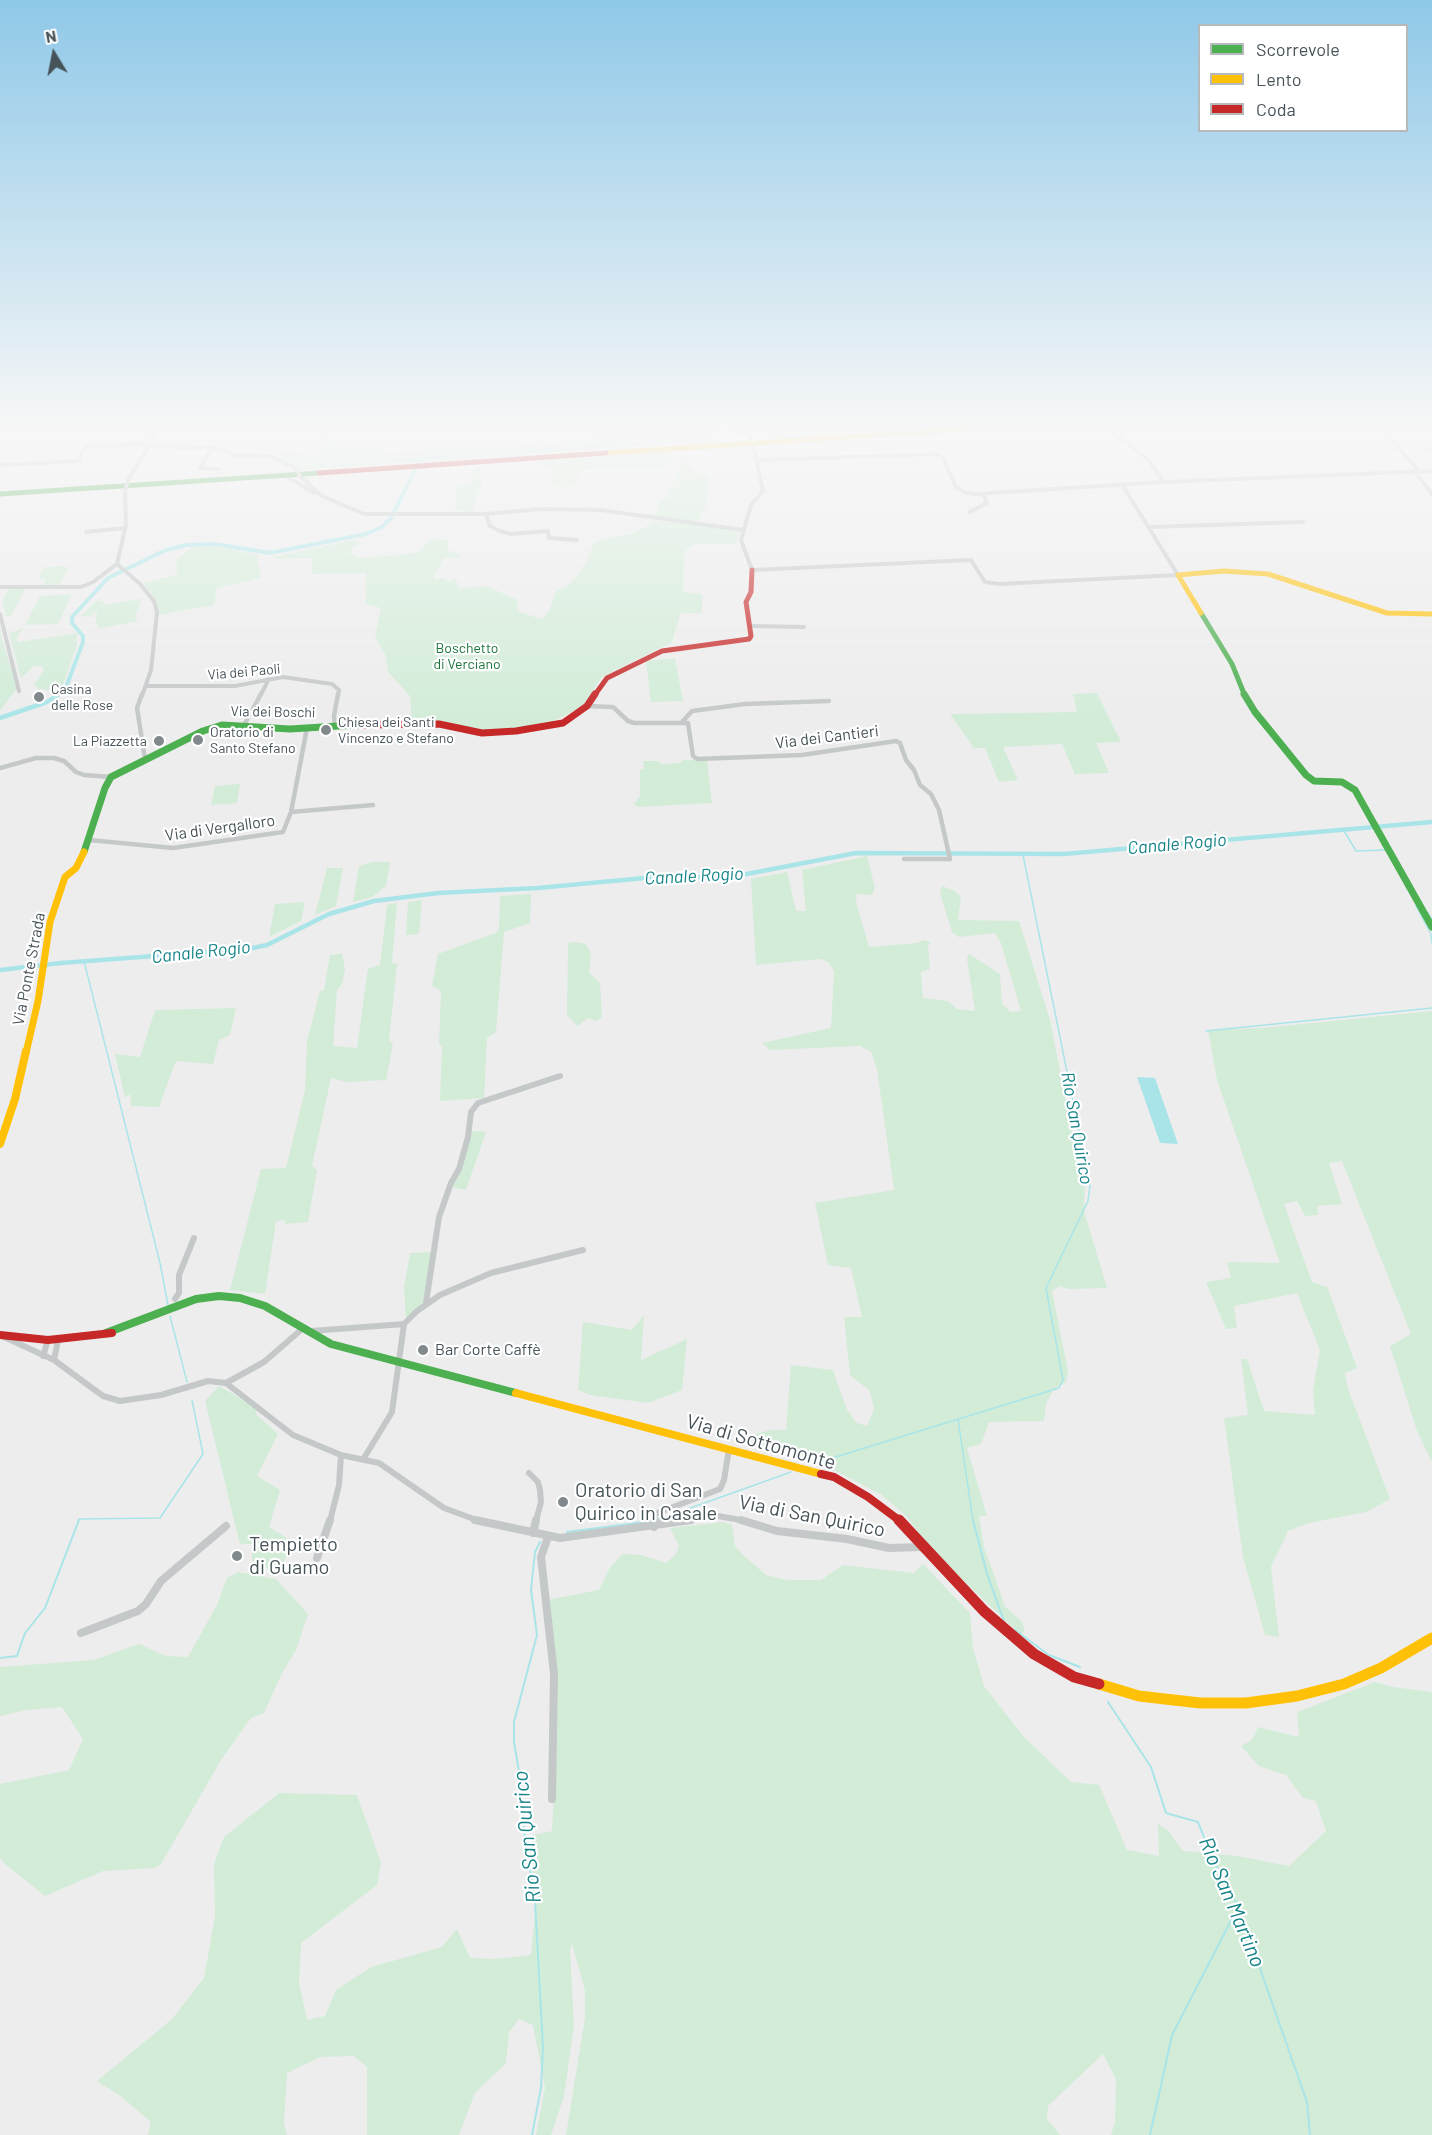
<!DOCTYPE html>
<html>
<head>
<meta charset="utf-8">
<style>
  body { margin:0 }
  #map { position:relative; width:1432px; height:2135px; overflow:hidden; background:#eeeded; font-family:Barlow,sans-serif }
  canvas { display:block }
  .legend { position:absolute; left:1198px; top:24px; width:210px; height:108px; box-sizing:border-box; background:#fff; border:2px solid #b5babd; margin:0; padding:8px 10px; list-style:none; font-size:18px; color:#465359 }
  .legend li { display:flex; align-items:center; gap:12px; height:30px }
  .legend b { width:30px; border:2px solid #b5babd }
  .north { position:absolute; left:24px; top:24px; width:60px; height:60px; -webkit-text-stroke:4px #fff; paint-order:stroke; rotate:350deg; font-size:16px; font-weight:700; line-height:24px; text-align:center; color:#465359 }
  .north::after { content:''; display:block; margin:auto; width:21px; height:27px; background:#465359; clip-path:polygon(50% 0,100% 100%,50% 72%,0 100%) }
</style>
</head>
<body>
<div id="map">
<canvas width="1432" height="2135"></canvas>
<ul class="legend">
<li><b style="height:8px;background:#4caf50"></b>Scorrevole</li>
<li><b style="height:8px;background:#ffc107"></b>Lento</li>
<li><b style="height:8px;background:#c62828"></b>Coda</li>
</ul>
<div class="north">N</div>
</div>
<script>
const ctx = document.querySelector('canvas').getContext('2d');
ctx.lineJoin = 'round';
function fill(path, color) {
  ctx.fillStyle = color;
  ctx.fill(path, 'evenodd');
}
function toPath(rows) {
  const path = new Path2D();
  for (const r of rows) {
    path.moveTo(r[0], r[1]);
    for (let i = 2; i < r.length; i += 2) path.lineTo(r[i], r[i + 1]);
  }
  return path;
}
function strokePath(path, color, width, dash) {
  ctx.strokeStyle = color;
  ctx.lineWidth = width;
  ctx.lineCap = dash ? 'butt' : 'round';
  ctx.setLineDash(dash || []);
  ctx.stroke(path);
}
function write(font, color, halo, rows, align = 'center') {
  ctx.font = font + ' Barlow,sans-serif';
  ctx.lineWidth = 4.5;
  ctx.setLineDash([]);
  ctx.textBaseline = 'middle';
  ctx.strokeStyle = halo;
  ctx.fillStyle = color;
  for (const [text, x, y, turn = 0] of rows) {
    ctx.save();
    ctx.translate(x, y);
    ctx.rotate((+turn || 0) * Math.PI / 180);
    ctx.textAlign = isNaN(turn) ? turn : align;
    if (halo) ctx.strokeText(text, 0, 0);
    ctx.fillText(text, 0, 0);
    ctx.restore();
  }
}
fill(toPath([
  [73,423,117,423,112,435,64,437],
  [669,425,701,428,717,441,299,470,296,465,276,456,284,450,298,452,309,457,330,446,324,437,330,437,332,441,340,441,340,446,382,444,384,453,649,435,650,432,667,430],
  [670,452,671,461,668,465,657,469,581,470,575,486,573,487,551,486,554,468,534,463,535,461],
  [684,459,693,472,710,475,706,506,697,524,740,530,736,544,695,544,684,552,683,592,702,594,702,613,681,613,672,642,602,677,582,707,545,725,486,731,445,722,412,721,410,696,388,672,385,654,375,637,381,608,366,604,366,573,312,574,312,558,277,559,273,557,354,540,362,543,353,547,351,554,360,558,409,554,418,552,431,539,448,540,448,551,458,553,460,558,444,558,433,579,443,578,449,582,456,579,459,588,486,586,518,600,517,609,522,613,542,619,549,611,556,591,571,583,586,563,594,543,603,539,634,533,655,521,693,524,657,519,652,515,659,511,658,503,666,498],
  [475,467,480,467,482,490,479,490,472,512,455,510,458,484,466,485,471,482],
  [192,547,219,547,259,555,257,559,261,578,217,588,214,605,159,615,157,602,143,583,178,574,176,560],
  [65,566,68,569,58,587,43,587,46,579,38,579,44,567],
  [9,589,25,589,12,615,6,617,2,601],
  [72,594,58,624,25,625,40,596],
  [141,599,138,611,136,613,137,621,98,629,95,615,98,614,97,611,90,617,81,616,97,600,105,602,103,605],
  [0,622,1,636,17,688,0,711],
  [24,628,17,636,18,642,77,633,77,645,63,685,58,691,38,689,34,685,44,670,41,666,34,666,21,678,9,633],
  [675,658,683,701,651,702,646,661],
  [1097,693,1121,742,1096,743,1109,773,1075,774,1062,744,1003,747,1018,780,999,782,985,748,974,748,950,714,1077,712,1073,694],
  [683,760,707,760,712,803,638,807,634,804,640,796,640,770,644,768,643,761,659,761,661,764,665,764,679,763],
  [240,784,237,803,211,805,215,786],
  [867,856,875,888,872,895,857,894,856,902,869,947,917,943,923,940,931,942,928,946,930,969,921,972,923,998,948,1001,957,1009,975,1011,967,959,969,954,1000,974,1002,1004,1011,1012,1021,1011,1001,943,995,933,959,937,952,932,940,893,942,886,955,891,961,897,958,920,1019,921,1050,1020,1079,1167,1085,1181,1084,1211,1107,1288,1069,1289,1060,1286,1052,1291,1068,1371,1066,1382,1053,1390,1046,1404,1044,1421,989,1422,981,1444,967,1448,987,1516,979,1516,984,1547,1005,1606,1022,1622,1025,1632,1020,1634,932,1551,906,1516,882,1495,834,1470,757,1444,742,1444,741,1437,772,1430,786,1430,791,1365,833,1370,847,1410,857,1423,867,1426,874,1409,870,1391,850,1375,844,1317,862,1317,851,1268,828,1265,815,1203,894,1190,877,1069,871,1052,860,1046,770,1050,762,1043,831,1028,834,971,828,962,820,959,756,965,751,879,787,872,796,911,806,911,802,870],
  [372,862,390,862,386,886,372,897,353,902,359,866],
  [327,868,343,868,336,906,315,915],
  [531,894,530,923,504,932,496,1032,487,1038,484,1098,440,1101,442,1046,439,1044,441,991,432,986,438,954,496,933,499,929,500,896],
  [422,900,419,934,406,935,408,902],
  [305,902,301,921,269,937,275,904],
  [397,903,392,963,397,964,389,1041,393,1043,386,1080,347,1082,331,1078,312,1166,317,1170,308,1222,285,1224,285,1220,276,1221,265,1294,230,1290,261,1169,286,1168,305,1090,307,1041,320,991,324,990,330,955,342,954,345,969,342,984,337,990,333,1046,357,1048,368,969,380,965,387,905],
  [576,942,586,944,591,952,589,973,600,983,602,1017,596,1021,588,1018,577,1026,567,1015,568,943],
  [236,1008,230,1035,219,1040,213,1064,176,1061,159,1107,131,1106,130,1094,125,1097,115,1054,140,1057,155,1010],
  [1432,1011,1432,1462,1417,1431,1390,1346,1411,1334,1342,1161,1329,1163,1342,1204,1317,1206,1318,1215,1305,1216,1297,1201,1284,1204,1312,1282,1327,1287,1357,1368,1345,1373,1348,1389,1390,1499,1366,1512,1309,1523,1288,1531,1271,1567,1279,1637,1265,1635,1243,1557,1224,1418,1248,1415,1241,1359,1247,1359,1264,1411,1315,1415,1313,1390,1320,1350,1297,1293,1234,1306,1237,1328,1226,1329,1206,1282,1231,1278,1227,1262,1280,1263,1217,1080,1208,1030,1263,1028],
  [471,1131,486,1132,466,1190,451,1187],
  [432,1252,426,1300,406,1320,404,1287,410,1253],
  [644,1315,641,1360,687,1339,682,1390,648,1403,590,1395,578,1390,583,1322,632,1330],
  [219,1386,257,1408,256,1414,278,1434,257,1476,280,1490,269,1527,293,1542,278,1574,252,1561,252,1544,240,1544,205,1401],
  [723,1522,732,1525,735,1546,743,1555,766,1575,787,1580,821,1580,843,1565,914,1573,923,1564,970,1613,973,1648,984,1686,1023,1736,1071,1782,1099,1785,1127,1850,1159,1856,1158,1824,1168,1830,1183,1851,1237,1856,1289,1866,1326,1831,1316,1801,1303,1798,1286,1775,1259,1766,1241,1746,1252,1740,1258,1727,1299,1737,1297,1712,1375,1682,1393,1687,1432,1692,1432,2135,1111,2135,1115,2122,1116,2079,1103,2054,1048,2106,1047,2119,1060,2135,566,2135,585,2018,585,1991,572,1944,570,1950,574,2026,564,2096,551,2135,536,2135,545,2088,533,2025,519,2019,509,2032,506,2063,475,2093,459,2135,367,2135,367,2067,354,2056,320,2057,287,2073,284,2123,287,2135,148,2135,151,2122,122,2097,97,2081,172,2019,204,1978,215,1916,214,1864,224,1837,279,1793,357,1795,381,1863,377,1885,301,1943,299,1983,307,2020,325,2016,336,1990,371,1967,442,1947,457,1929,470,1958,495,1959,531,1955,535,1913,528,1836,552,1831,555,1781,557,1675,547,1600,599,1590,609,1569,622,1554,641,1555,666,1563,676,1554,679,1546,670,1528],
  [238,1572,276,1579,308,1614,296,1650,282,1673,264,1713,251,1718,221,1760,161,1864,155,1868,103,1871,45,1896,5,1864,0,1857,0,1784,69,1770,83,1739,62,1707,26,1710,0,1716,0,1667,94,1660,139,1644,166,1656,188,1657,217,1605,227,1578]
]), '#d2ecd8');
fill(toPath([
  [1137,1077,1155,1078,1178,1144,1160,1143]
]), '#a9e5e8');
strokePath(toPath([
  [280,423,291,430,323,437,335,452,356,457,420,461],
  [420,462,427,458,651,442,670,436,677,423],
  [1343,829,1356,851,1385,850],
  [1416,906,1431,934,1432,943],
  [1428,913,1432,920],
  [84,961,160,1263,168,1305],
  [1206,1031,1432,1008],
  [170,1316,187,1382],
  [958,1419,973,1521],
  [813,1464,1059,1388,1063,1380,1046,1288,1088,1201,1090,1185,1023,855],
  [657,1520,791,1472],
  [78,1521,79,1519,160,1518,203,1454,192,1400]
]), '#a9e5e8', 1.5);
strokePath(toPath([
  [973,1520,987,1574,1004,1621],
  [567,1532,652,1521],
  [1015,1630,1049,1655,1080,1667],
  [0,1658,17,1656,25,1633,45,1608,79,1520],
  [1108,1702,1151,1767,1166,1813,1198,1822,1214,1862,1238,1906,1307,2102,1310,2135],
  [532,2135,541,2088,543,2048,535,1901,521,1810,521,1783,514,1742,514,1722,537,1635,531,1590,535,1552,540,1542],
  [1150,2135,1172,2035,1238,1907]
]), '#a9e5e8', 2);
strokePath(toPath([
  [56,696,65,690,83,642,83,636,72,623,72,617,108,578,166,550,187,545,214,544,270,553,366,534,382,527,391,518,416,468]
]), '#a9e5e8', 4);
strokePath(toPath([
  [0,718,47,702,59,694],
  [0,970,61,963,248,949,267,945,329,914,374,901,438,893,538,888,655,877,731,877,856,853,1064,854,1432,822]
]), '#a9e5e8', 4.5);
strokePath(toPath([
  [664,423,683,428,723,426,748,434,751,439],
  [1099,423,1149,460,1163,482],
  [0,426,2,423],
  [743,432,789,427,796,423],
  [1391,439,1419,471],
  [753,445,763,491,751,505,741,540,752,570,971,560,985,582,999,584,1178,575,1123,486],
  [149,446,217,448,235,455,269,456,296,468],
  [212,448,200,468,219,469],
  [1427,449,1432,450],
  [758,460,938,454,943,458,956,487,966,493,975,494,1163,482,1432,471],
  [0,465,78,461,85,447,150,444],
  [1414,471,1432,494],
  [300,476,322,496,364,514,486,514,541,509,600,510,743,530],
  [129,478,148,448,159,423],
  [289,478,315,493],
  [125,491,126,525,117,564,140,584,154,601,157,612,151,670,142,696],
  [970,512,987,503,983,494],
  [486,514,490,526,500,531,511,534,548,531,549,538,577,540],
  [1149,527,1303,522],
  [86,532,125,528],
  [0,587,81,587,93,582,117,564],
  [0,614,19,691],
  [749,626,804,627],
  [147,686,235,686,283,677,332,684,339,690,338,696],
  [260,696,269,679]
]), '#c5c8c9', 4);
strokePath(toPath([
  [142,694,137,708,145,759],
  [587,706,613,707,628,721,634,723,688,723,693,756,697,759,802,755,896,741,900,743,906,760,914,770,920,785,931,794,939,810,950,859,904,859],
  [683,721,692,711,745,704,829,701],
  [244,725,261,694],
  [335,726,334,716,338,694],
  [0,768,36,758,54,758,64,761,76,772,84,775,111,777],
  [291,812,373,805],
  [89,840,173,848,283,832,291,812,307,728]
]), '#c5c8c9', 4.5);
strokePath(toPath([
  [175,1299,179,1293,179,1275,194,1238],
  [426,1303,439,1217,451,1183,459,1169,468,1137,471,1112,478,1103,560,1076],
  [311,1331,404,1324],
  [4,1337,54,1360,103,1396,120,1401,161,1395,208,1381,226,1383,293,1435,341,1455,379,1463,444,1508,479,1521],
  [43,1356,48,1340],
  [54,1360,58,1340],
  [226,1383,264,1362,302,1329],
  [364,1458,392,1412,404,1324,417,1311,440,1295,491,1273,583,1250],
  [529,1473,538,1482,540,1490,541,1502,536,1521],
  [330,1521,339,1485,341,1455],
  [654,1521,655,1514,720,1489,724,1480,729,1449],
  [680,1521,718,1516,746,1521]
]), '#c5c8c9', 6);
strokePath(toPath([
  [475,1520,560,1538,691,1520],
  [741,1520,777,1531,847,1539,889,1548,921,1547],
  [654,1527,655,1520],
  [533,1533,536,1520],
  [548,1537,541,1557,554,1674,552,1799],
  [317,1558,330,1520],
  [81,1633,138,1611,146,1604,161,1581,226,1526]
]), '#c5c8c9', 8);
strokePath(toPath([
  [0,494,319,473],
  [1201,613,1232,664,1245,696]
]), '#4caf50', 5);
strokePath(toPath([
  [1244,694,1255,712,1306,775,1314,781,1342,782,1355,790,1432,927],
  [84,852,105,788,111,777,203,731,222,725,290,729,355,725]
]), '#4caf50', 7);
strokePath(toPath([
  [106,1333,196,1299,219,1296,240,1298,265,1306,331,1344,516,1393]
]), '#4caf50', 8);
strokePath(toPath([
  [606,453,1053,423],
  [1201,613,1178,575,1224,571,1268,574,1387,613,1432,614]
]), '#ffc107', 5);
strokePath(toPath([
  [26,1053,38,1001,50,922,65,877,76,868,84,852]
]), '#ffc107', 7);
strokePath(toPath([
  [0,1144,15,1099,26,1051],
  [516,1393,821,1474]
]), '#ffc107', 8);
strokePath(toPath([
  [1099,1684,1139,1696,1200,1703,1246,1703,1297,1696,1344,1684,1381,1668,1432,1638]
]), '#ffc107', 11);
strokePath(toPath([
  [319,473,606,453],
  [594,696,607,678,662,651,749,639,751,636,746,602,751,592,752,570]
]), '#c62828', 5);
strokePath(toPath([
  [355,725,439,724,482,733,516,731,563,723,587,706,595,694]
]), '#c62828', 7);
strokePath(toPath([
  [0,1335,48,1340,112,1333],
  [821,1474,834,1477,868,1497,900,1521]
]), '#c62828', 8);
strokePath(toPath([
  [899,1520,984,1611,1034,1654,1074,1677,1099,1684]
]), '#c62828', 11);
strokePath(toPath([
  [296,468,300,476],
  [125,491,129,478]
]), '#c5c8c9', 4);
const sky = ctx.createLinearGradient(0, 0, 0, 722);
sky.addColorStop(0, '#8fc8e8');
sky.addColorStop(0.59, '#f7f7f7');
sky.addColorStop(1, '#f7f7f700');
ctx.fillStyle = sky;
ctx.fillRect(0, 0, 1432, 722);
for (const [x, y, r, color] of [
  [39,697,6,"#81898d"],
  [326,730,6,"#81898d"],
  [198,740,6,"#81898d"],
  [159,741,6,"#81898d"],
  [423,1350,6,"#81898d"],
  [563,1502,6,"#81898d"],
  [237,1556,6,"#81898d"]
]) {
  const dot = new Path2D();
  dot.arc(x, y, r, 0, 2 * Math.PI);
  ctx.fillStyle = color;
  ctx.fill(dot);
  strokePath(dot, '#fff', 2);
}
write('14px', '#1c753a', '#fff', [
  ["Boschetto",467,648],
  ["di Verciano",467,664]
]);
write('14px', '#465359', '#fff', [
  ["Via dei Paoli",244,672,-5],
  ["Via dei Boschi",273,712,1]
]);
write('14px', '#465359', '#fff', [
  ["Casina",51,689],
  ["delle Rose",51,705],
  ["Chiesa dei Santi",338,722],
  ["Vincenzo e Stefano",338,738],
  ["Oratorio di",210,732],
  ["Santo Stefano",210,748],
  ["La Piazzetta",147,741,"right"]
], 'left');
write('16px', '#465359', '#fff', [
  ["Via dei Cantieri",827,737,-7],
  ["Via di Vergalloro",220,828,-8],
  ["Via Ponte Strada",29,969,-79]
]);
write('16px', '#465359', '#fff', [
  ["Bar Corte Caffè",435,1350]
], 'left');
write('italic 18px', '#148388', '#fff', [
  ["Canale Rogio",1177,844,-5],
  ["Canale Rogio",694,876,-3],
  ["Canale Rogio",201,952,-6],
  ["Rio San Quirico",1077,1128,80]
]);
write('20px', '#465359', '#fff', [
  ["Via di Sottomonte",761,1442,16],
  ["Via di San Quirico",812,1516,11]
]);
write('20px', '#465359', '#fff', [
  ["Oratorio di San",575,1490],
  ["Quirico in Casale",575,1513],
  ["Tempietto",249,1544],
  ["di Guamo",249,1567]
], 'left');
write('italic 21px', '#148388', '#fff', [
  ["Rio San Quirico",527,1837,-96],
  ["Rio San Martino",1232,1902,67]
]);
</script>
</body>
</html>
